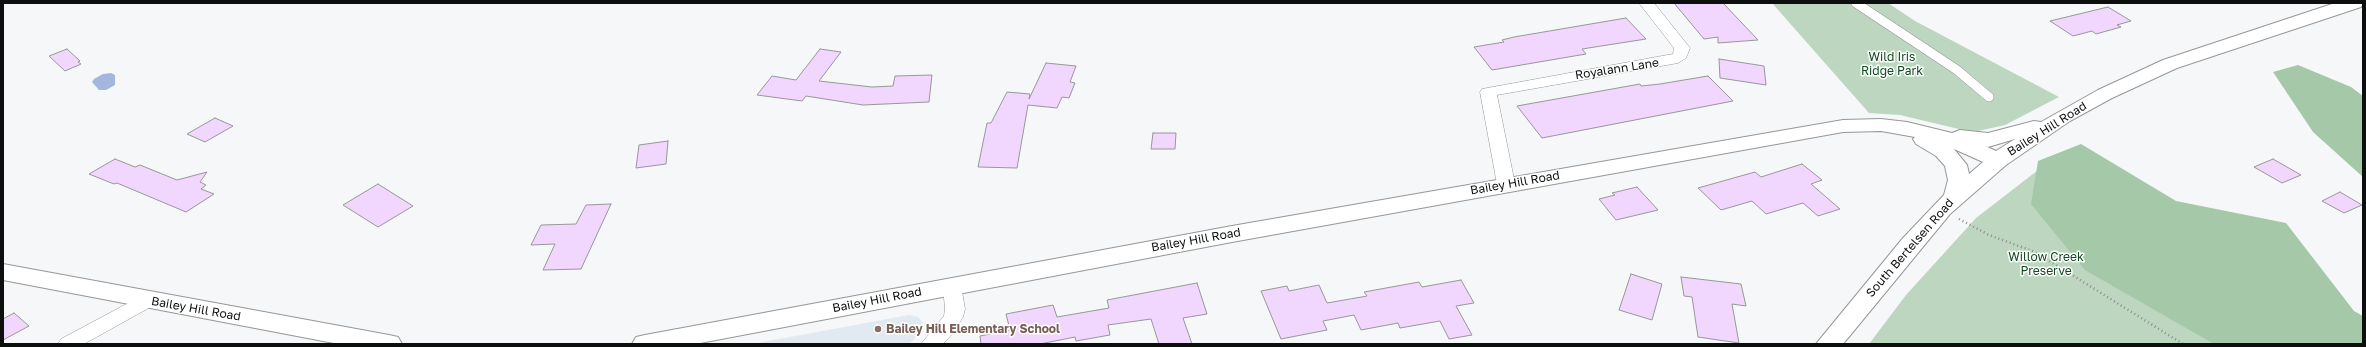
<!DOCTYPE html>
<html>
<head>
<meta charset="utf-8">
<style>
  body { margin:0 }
  #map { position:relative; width:2366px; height:347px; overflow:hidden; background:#f5f7f9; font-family:"Golos Text",sans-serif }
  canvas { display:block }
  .frame { position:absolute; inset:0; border:4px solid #0d0e0e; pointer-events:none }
</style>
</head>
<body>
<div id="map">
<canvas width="2366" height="347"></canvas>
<div class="frame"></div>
</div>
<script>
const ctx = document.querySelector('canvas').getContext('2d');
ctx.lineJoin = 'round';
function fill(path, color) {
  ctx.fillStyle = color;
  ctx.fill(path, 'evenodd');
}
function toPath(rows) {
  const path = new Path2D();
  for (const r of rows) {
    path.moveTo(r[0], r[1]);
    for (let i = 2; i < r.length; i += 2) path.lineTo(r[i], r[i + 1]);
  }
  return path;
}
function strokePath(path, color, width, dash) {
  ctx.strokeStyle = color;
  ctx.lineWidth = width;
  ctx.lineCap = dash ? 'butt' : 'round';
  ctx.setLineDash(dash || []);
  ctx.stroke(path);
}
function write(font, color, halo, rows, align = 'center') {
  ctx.font = font + ' "Golos Text",sans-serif';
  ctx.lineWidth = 3;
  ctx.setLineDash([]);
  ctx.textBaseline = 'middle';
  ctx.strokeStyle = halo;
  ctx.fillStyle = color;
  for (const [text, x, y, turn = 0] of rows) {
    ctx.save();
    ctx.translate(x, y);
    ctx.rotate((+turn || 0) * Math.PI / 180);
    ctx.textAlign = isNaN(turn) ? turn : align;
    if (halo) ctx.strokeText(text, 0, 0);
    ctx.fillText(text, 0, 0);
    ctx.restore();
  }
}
fill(toPath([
  [909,315,918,317,923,323,919,334,909,344,752,344]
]), '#e1eaf0');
fill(toPath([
  [1772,3,1888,3,1915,21,2059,97,2005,125,1978,131,1963,130,1900,115,1869,113],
  [2042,167,2307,344,1869,344,1906,295,1976,218]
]), '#bdd6c0');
fill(toPath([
  [2298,65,2351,87,2363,96,2363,177,2313,132,2273,72],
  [2081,144,2176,201,2286,223,2354,311,2363,316,2363,344,2214,344,2085,270,2031,204,2038,161]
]), '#a4c8a8');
fill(toPath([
  [111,73,115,75,115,85,106,90,99,90,92,82,94,79,103,74]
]), '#a4b6dd');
const building = toPath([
  [1674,3,1723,3,1758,40,1718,43,1718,37,1704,39,1674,3],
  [2108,7,2131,21,2117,25,2121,27,2096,34,2092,31,2073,36,2050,21,2108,7],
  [1626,18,1646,39,1582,49,1586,54,1492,70,1474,47,1504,42,1502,40,1514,37,1626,18],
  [67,49,80,61,78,62,81,64,65,71,49,56,67,49],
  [820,49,841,52,819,81,872,87,893,86,895,76,932,75,929,102,863,105,806,96,802,101,757,95,772,76,796,80,820,49],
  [1719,59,1764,66,1766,85,1720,78,1719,59],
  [1046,63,1076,66,1070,82,1075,83,1069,98,1062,97,1057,108,1028,105,1017,168,978,167,987,123,991,123,1007,92,1030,94,1029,99,1046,63],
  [1708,76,1733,101,1542,138,1517,106,1640,84,1641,86,1660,84,1708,76],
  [215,118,233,126,205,142,187,134,215,118],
  [1153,133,1176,133,1175,149,1151,149,1153,133],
  [668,141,666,164,636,168,639,145,668,141],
  [115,159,135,167,140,165,177,180,207,172,200,182,206,185,201,189,214,194,186,212,117,183,114,184,89,174,115,159],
  [2273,159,2301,175,2282,183,2254,167,2273,159],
  [1802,164,1822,180,1811,184,1840,209,1818,216,1803,203,1766,214,1752,201,1721,210,1698,188,1755,172,1761,177,1802,164],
  [378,184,413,206,378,227,343,205,378,184],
  [1637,187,1658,210,1616,220,1599,199,1615,195,1612,193,1637,187],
  [2340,192,2362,205,2344,213,2322,201,2340,192],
  [611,204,581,269,543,270,555,244,531,245,541,225,576,224,586,205,611,204],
  [1631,274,1662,284,1652,320,1619,310,1631,274],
  [1681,277,1741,284,1746,306,1732,304,1739,343,1698,337,1692,297,1684,296,1681,277],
  [1461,280,1474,303,1456,306,1472,335,1449,339,1440,321,1400,328,1398,323,1361,330,1354,315,1323,321,1327,330,1281,339,1261,291,1287,286,1289,291,1319,285,1327,303,1367,296,1364,292,1419,282,1422,287,1461,280],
  [1197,283,1207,314,1183,318,1192,344,1159,344,1151,319,1108,325,1110,335,1076,341,1075,337,1040,344,981,344,980,336,1010,330,1006,314,1053,305,1057,317,1109,308,1107,300,1197,283],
  [14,313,29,326,3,340,3,319,14,313]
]);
fill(building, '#f1d6fd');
strokePath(building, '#989799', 1);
const lane = toPath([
  [1856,3,1957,70,1989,97]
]);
const street = toPath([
  [1639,3,1654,3,1690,48,1686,58,1678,63,1497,95,1515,184,1512,188,1506,190,1500,188,1497,184,1480,92,1482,89,1673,54,1674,48,1639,3],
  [952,279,959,281,961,286,965,309,963,317,953,333,943,344,921,344,944,316,945,309,943,286,945,281,952,279],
  [147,293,154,295,156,300,154,305,84,344,58,344,61,339,147,293]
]);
const secondary = toPath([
  [2335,3,2363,3,2361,7,2177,68,2112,98,2070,121,2006,165,1950,214,1843,344,1816,344,1903,238,1944,195,1948,180,1945,166,1936,156,1916,144,1913,139,1915,137,1881,131,1843,132,1232,242,695,344,632,344,636,337,645,335,1232,226,1843,120,1881,119,1907,122,1952,133,1960,130,1988,133,2034,121,2041,122,2098,90,2163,60,2335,3],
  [2015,139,1996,151,1985,146,1988,147,2015,139],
  [1954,149,1983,162,1969,174,1967,165,1954,149],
  [3,264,389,335,398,337,402,344,339,344,3,280,3,264]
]);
strokePath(lane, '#959799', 10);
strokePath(street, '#959799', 1);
strokePath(secondary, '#959799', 2);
strokePath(toPath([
  [1959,219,1989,235,2035,252,2183,344]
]), '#8b8d8e', 2.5, [1, 3]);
strokePath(lane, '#fff', 9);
fill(street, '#fff');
fill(secondary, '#fff');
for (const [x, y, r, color] of [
  [878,329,4,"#8d6e63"]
]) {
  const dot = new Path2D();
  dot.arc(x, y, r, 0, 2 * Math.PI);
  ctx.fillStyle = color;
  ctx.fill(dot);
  strokePath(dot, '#fff', 1.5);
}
write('12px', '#10481f', '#fff', [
  ["Wild Iris",1892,57],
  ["Ridge Park",1892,71],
  ["Willow Creek",2046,257],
  ["Preserve",2046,271]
]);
write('12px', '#0d0e0e', '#fff', [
  ["Royalann Lane",1617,69,-9],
  ["Bailey Hill Road",2047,129,-32],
  ["Bailey Hill Road",1515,183,-10],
  ["Bailey Hill Road",1196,240,-10],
  ["South Bertelsen Road",1910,248,-49],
  ["Bailey Hill Road",877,300,-11],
  ["Bailey Hill Road",196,309,10]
]);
write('bold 12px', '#785e54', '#fff', [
  ["Bailey Hill Elementary School",886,329]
], 'left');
</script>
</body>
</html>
